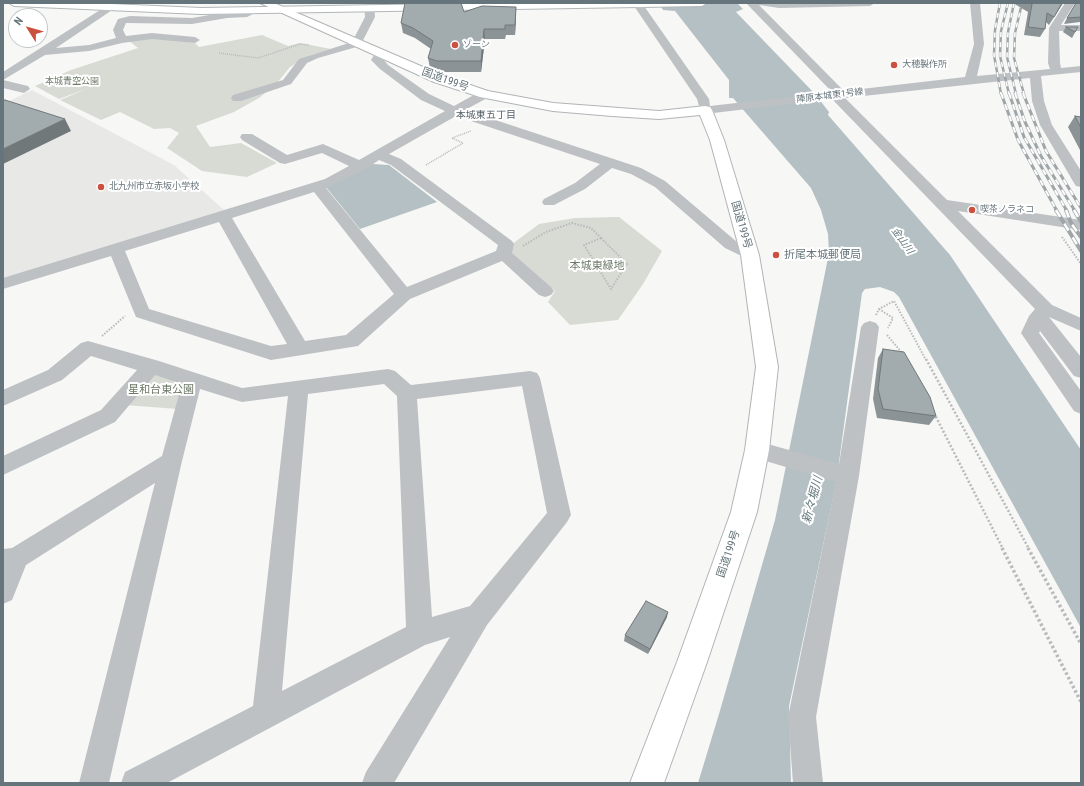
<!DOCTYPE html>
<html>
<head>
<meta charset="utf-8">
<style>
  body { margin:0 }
  #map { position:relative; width:1084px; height:786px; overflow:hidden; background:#f7f7f5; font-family:"Roboto Condensed",sans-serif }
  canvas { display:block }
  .frame { position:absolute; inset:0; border:4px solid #66757b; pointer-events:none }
  .north { position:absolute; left:8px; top:8px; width:40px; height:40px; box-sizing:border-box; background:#fff; border:1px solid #c2c8ca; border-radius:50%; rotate:307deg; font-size:11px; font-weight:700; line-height:16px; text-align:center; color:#66757b }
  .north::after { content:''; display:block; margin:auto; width:14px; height:18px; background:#cc503f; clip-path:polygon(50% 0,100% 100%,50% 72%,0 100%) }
</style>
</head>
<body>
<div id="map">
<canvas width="1084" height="786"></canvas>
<div class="frame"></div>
<div class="north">N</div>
</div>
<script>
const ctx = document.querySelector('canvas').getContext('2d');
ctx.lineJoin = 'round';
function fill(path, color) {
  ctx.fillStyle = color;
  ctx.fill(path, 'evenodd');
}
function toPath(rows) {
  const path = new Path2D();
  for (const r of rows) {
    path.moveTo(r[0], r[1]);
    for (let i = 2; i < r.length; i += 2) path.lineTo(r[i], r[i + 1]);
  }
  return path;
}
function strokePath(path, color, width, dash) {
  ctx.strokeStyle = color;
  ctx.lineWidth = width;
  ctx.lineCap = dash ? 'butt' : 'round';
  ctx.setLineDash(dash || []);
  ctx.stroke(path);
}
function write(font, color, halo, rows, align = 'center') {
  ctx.font = font + ' "Roboto Condensed","Noto Sans JP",sans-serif';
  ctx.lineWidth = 4;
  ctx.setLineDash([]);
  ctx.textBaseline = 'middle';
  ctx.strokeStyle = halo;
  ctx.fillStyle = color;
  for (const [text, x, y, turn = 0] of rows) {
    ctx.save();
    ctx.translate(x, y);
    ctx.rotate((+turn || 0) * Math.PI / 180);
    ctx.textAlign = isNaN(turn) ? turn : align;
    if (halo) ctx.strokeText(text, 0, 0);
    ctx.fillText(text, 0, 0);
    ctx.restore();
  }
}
fill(toPath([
  [32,90,174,165,224,210,142,238,3,280,3,104]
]), '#e8e8e7');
fill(toPath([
  [262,35,288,46,300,43,331,49,311,55,290,67,277,83,259,98,234,112,196,126,210,147,241,143,277,163,247,177,202,171,167,148,179,133,170,128,154,129,120,112,101,120,60,100,86,89,59,99,35,86,71,70,138,48,128,40,157,38,195,43,199,47],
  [619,217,662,251,643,284,618,320,570,325,548,302,555,291,510,252,511,245,539,224,575,218],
  [161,373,183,381,178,409,124,405,148,377]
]), '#d7dbd4');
fill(toPath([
  [659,3,737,3,743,9,736,12,815,94,829,112,828,115,950,255,1081,450,1081,628,899,297,894,292,880,287,865,289,862,293,836,484,789,706,791,783,698,783,719,714,775,520,829,253,828,234,821,210,811,188,733,98,729,98,729,80,675,11,663,10],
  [373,164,389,165,437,202,360,229,326,187]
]), '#b4c0c3');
const major = toPath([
  [9,3,88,3,201,8,503,3,707,3,702,6,201,14,14,6,9,3]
]);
const highway = toPath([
  [260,3,274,3,444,76,488,91,553,103,659,111,705,106,710,107,712,110,724,140,759,255,778,367,769,450,757,512,707,662,664,783,630,783,677,662,731,512,745,450,756,367,741,255,710,140,700,115,659,119,612,116,553,111,480,97,434,82,260,3]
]);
strokePath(major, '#b1b6b8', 2);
strokePath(highway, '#b1b5b7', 2);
strokePath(toPath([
  [219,53,258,58,300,44,309,45],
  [426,165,463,143,452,138,471,131]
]), '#b7bbbc', 1.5, [1, 1]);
strokePath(toPath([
  [1062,237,1081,264],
  [601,238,627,264,611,289,584,245,601,238],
  [523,246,546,232,572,223,591,228,601,238],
  [879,309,893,318,888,328],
  [876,315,879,309,894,301,926,360],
  [887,335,903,354],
  [102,336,125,316]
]), '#b7bbbc', 2, [1.5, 1.5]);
strokePath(toPath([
  [926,359,1029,549],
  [934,413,1003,549]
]), '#b7bbbc', 2.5, [2, 2]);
strokePath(toPath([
  [1002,548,1081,702],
  [1028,548,1081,644]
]), '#b7bbbc', 3.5, [2.5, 2.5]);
fill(toPath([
  [111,3,121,4,56,48,89,45,116,38,113,30,117,21,118,19,130,16,192,18,227,12,245,11,256,7,261,10,247,17,227,18,192,24,126,23,123,30,126,36,152,33,195,37,200,40,195,43,152,39,122,43,89,51,45,55,3,80,3,72,111,3],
  [364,3,374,3,375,17,360,46,318,58,307,63,291,84,241,101,233,101,231,98,233,95,283,80,299,59,352,42,365,17,364,3],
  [632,3,642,3,709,99,710,106,832,92,746,3,875,3,870,6,779,8,759,5,844,91,965,77,974,44,970,3,980,3,984,44,977,76,1050,69,1048,63,1049,28,1065,3,1075,3,1061,25,1081,25,1081,31,1059,31,1060,63,1061,68,1081,66,1081,72,1041,76,1044,101,1052,125,1081,171,1081,187,1076,186,1074,183,1040,125,1032,101,1030,78,845,98,947,200,1081,220,1081,230,958,211,1052,305,1081,318,1081,331,1049,317,1081,357,1081,378,1074,376,1040,331,1039,333,1081,391,1081,414,1074,411,1021,333,1029,316,1035,309,832,99,705,114,701,113,697,99,632,3],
  [380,51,385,54,383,59,388,65,429,94,454,106,481,91,489,91,491,94,489,97,465,110,641,168,665,181,737,242,756,252,758,255,756,258,750,260,725,248,655,187,631,174,612,168,585,189,554,205,544,205,542,202,544,199,575,183,600,164,456,116,389,154,401,159,512,241,514,244,512,253,551,287,554,291,551,295,545,297,539,295,502,261,410,299,358,346,271,360,136,317,111,256,3,289,3,278,325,179,349,166,322,153,285,164,280,163,242,140,240,137,242,134,252,134,287,155,323,144,359,160,445,111,421,100,380,69,371,60,376,52,380,51],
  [379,160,391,165,498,245,496,251,407,287,326,188,366,169,379,160],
  [314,192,394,294,346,335,305,341,232,218,314,192],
  [219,222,287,344,271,346,149,309,125,251,219,222],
  [3,80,28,86,30,89,24,93,3,88,3,80],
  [870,321,876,323,879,327,859,476,816,717,823,783,793,783,788,717,836,482,749,456,746,450,749,444,757,441,839,464,861,327,864,323,870,321],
  [88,341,159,361,242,388,388,369,395,371,411,385,530,371,537,373,540,378,571,515,567,522,487,625,394,783,362,783,366,772,450,637,425,645,167,783,121,783,125,772,253,706,288,396,242,402,200,389,182,461,109,783,79,783,155,483,26,565,12,600,3,604,3,549,12,548,162,456,182,384,155,375,115,422,3,475,3,456,101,410,137,370,91,356,62,380,3,406,3,390,48,370,81,343,88,341],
  [384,384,397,396,406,627,282,691,308,394,384,384],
  [522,386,547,513,470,606,432,617,417,399,522,386]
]), '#bdc1c4');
fill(major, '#fff');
fill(highway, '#fff');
const railFar2 = toPath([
  [1000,3,995,30,994,55,1001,94],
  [1008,3,1001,31,1000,56,1009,94],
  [1014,3,1008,32,1007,57,1016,94],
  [1022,3,1015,33,1014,58,1024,94]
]);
const railFar1 = toPath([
  [1001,93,1018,140,1057,211],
  [1009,93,1024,137,1067,211],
  [1015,93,1025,122,1041,156,1075,211],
  [1023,93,1046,151,1081,208]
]);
const rail = toPath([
  [1056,210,1081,251],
  [1066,210,1071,223,1081,237],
  [1074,210,1081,222]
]);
strokePath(railFar2, '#9fa6a9', 2.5);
strokePath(railFar1, '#9fa6a9', 3);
strokePath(rail, '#9fa6a9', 4);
strokePath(railFar2, '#fff', 1.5, [5]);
strokePath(railFar1, '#fff', 2, [6]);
strokePath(rail, '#fff', 2.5, [8]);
fill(toPath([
  [1013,3,1063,3,1049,25,1046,22,1045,29,1040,37,1024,35,1028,12],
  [1081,3,1081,21,1080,22,1064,24,1067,18],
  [516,7,516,17,515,35,506,35,505,39,485,39,481,72,438,72,430,68,428,58,431,49,415,38,403,33,401,23,464,12],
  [1066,27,1078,27,1072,38,1063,32],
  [1075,116,1081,117,1081,152,1068,127],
  [883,349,936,416,929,425,877,418,873,399,878,358],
  [667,617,648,654,624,641,625,635]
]), '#8b9396');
fill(toPath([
  [1062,3,1063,3,1049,25,1054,17],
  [516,7,516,17,515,35,515,25],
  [484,29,485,39,481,72,481,61],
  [65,119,71,131,3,164,3,149],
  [668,612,667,617,648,654,650,649]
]), '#71787a');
const building = toPath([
  [405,3,461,3,464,12,482,6,516,7,515,25,505,25,505,29,484,29,481,61,437,61,428,58,433,41,413,28,401,23,405,3],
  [1030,3,1062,3,1054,17,1047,13,1045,29,1028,27,1032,4,1030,3],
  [1076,3,1081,3,1081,17,1067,18,1076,3],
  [1066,27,1078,27,1075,32,1066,27],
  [5,100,65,119,3,149,3,101,5,100],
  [1075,116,1081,117,1081,128,1075,116],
  [883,349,904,352,930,397,936,416,883,409,878,389,883,349],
  [646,601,668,612,650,649,625,635,646,601]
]);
fill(building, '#a2abae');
strokePath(building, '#71787a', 1);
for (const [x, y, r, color] of [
  [455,45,4,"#cc503f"],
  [894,65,4,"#cc503f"],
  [101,187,4,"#cc503f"],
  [972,210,4,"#cc503f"],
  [776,255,4,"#cc503f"]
]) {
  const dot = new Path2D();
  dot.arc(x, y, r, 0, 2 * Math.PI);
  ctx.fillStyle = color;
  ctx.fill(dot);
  strokePath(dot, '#fff', 1.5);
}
write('9px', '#66757b', '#fff', [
  ["ゾーン",463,45],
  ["大穂製作所",902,65],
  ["北九州市立赤坂小学校",109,187],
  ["喫茶ノラネコ",980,210]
], 'left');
write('9px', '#6d7a68', '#fff', [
  ["本城青空公園",72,82]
]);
write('9px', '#66757b', '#fff', [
  ["陣原本城東1号線",830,96,-7]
]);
write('10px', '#576268', '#fff', [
  ["本城東五丁目",486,115]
]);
write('italic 10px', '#667a7d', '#fff', [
  ["金山川",902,241,54]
]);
write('11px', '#66757b', '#fff', [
  ["国道199号",445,80,20],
  ["国道199号",741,225,74],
  ["国道199号",729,554,-71]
]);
write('11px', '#66757b', '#fff', [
  ["折尾本城郵便局",784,255]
], 'left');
write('11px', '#6d7a68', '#fff', [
  ["本城東緑地",597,266],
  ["星和台東公園",161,390]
]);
write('italic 12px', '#667a7d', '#fff', [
  ["新々堀川",813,500,-75]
]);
</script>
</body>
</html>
